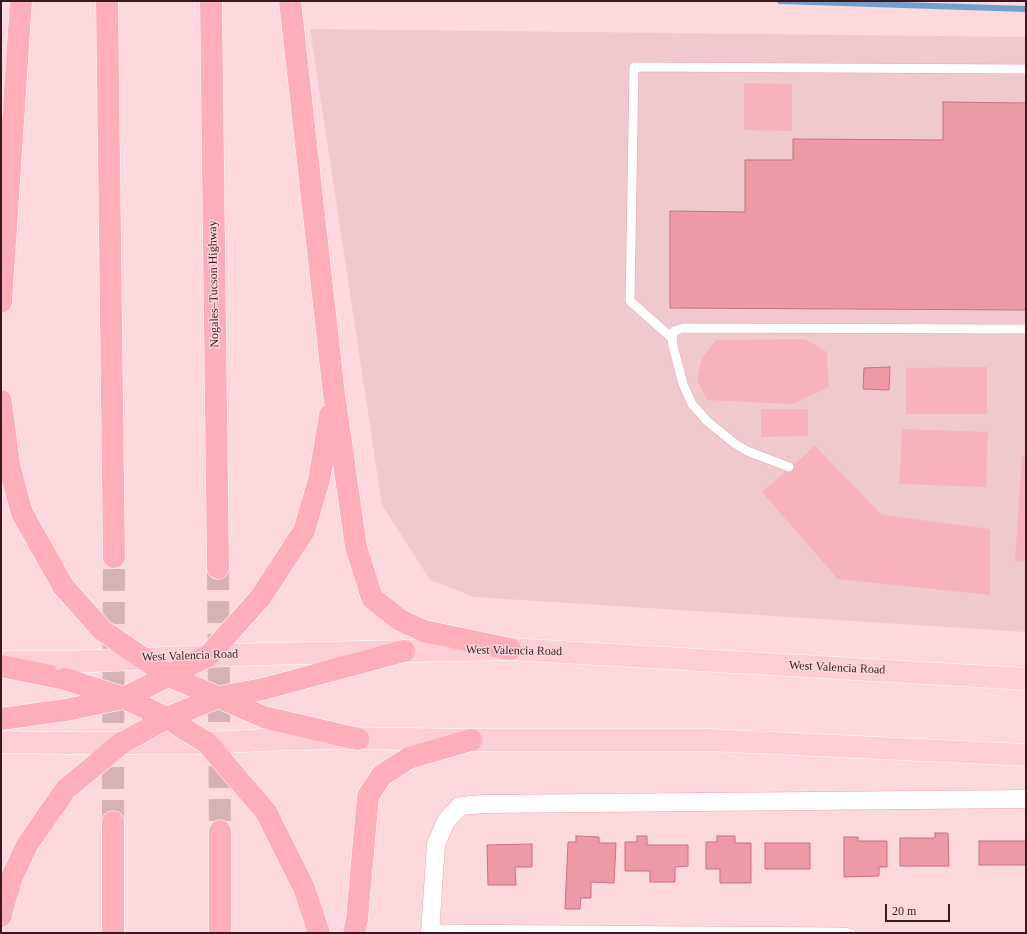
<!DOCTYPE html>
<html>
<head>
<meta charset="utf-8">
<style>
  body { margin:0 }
  #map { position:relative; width:1027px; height:934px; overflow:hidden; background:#fdd8dd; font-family:Georgia,serif }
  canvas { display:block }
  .frame { position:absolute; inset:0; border:2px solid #39191f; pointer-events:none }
  .scale { position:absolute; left:885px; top:904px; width:65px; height:18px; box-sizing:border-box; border:2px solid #39191f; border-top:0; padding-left:5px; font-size:12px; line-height:14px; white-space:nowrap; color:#39191f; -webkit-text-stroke:3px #fdd8dd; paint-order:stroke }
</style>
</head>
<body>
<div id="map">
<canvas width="1027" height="934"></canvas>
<div class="frame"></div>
<div class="scale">20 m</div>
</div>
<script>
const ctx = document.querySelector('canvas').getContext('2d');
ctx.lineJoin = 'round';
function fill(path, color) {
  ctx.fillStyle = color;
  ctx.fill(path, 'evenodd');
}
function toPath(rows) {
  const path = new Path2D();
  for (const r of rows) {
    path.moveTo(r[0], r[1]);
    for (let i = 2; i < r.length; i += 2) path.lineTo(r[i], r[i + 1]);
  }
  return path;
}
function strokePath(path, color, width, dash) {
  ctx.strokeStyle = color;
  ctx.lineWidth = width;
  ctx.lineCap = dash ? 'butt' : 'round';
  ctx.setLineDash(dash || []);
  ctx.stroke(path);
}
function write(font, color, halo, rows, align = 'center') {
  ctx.font = font + ' Georgia,serif';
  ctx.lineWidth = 3;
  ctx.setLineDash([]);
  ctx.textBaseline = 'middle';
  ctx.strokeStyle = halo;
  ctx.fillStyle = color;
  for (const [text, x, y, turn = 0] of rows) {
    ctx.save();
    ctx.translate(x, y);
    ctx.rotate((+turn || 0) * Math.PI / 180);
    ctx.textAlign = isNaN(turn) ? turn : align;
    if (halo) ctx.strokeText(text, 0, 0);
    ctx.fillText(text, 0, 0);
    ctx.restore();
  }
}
fill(toPath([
  [310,29,1026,37,1026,632,474,597,430,580,382,505]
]), '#efc9ce');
fill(toPath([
  [744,83,792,84,792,131,744,130],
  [805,339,827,352,829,387,792,404,707,400,697,380,702,358,716,340],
  [987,367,987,414,906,414,906,368],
  [761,409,808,409,808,436,761,437],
  [902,429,988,432,986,487,899,484],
  [815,446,882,515,990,529,990,595,838,579,762,492],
  [1022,456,1026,456,1026,562,1015,561]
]), '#f6b3bd');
strokePath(toPath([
  [780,1,1026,9]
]), '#72a0ce', 6);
const building = toPath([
  [943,102,1026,103,1026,310,670,308,670,211,745,212,745,160,793,160,793,139,943,140,943,102],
  [890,367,889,390,863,389,864,368,890,367],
  [935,833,948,833,949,866,900,866,900,838,935,838,935,833],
  [576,836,599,837,599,843,616,843,614,883,591,882,591,898,581,898,580,909,565,909,568,842,576,842,576,836],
  [637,836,647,836,647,845,688,845,688,866,675,867,675,882,650,882,650,871,625,871,625,842,637,842,637,836],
  [717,836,735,836,735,843,751,843,751,883,720,883,720,869,706,869,706,842,717,842,717,836],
  [844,837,858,837,858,841,887,841,887,867,879,867,879,876,844,877,844,837],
  [979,841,1026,841,1026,865,979,865,979,841],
  [765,843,810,843,810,869,765,869,765,843],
  [532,844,532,867,515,867,516,885,488,885,487,845,532,844]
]);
fill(building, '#ed99a7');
strokePath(building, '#c47381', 1);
strokePath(toPath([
  [218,568,220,831],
  [113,822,114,557]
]), '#d6b2b7', 22, [22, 11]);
const service = toPath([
  [672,338,630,301,634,67,1026,69],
  [789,467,747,451,734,443,707,421,692,404,683,384,673,346,672,338,674,331,683,328,1026,329],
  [430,929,838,932,851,933]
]);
const minor = toPath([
  [430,933,436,844,446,821,460,806,484,804,1026,799]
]);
const primary = toPath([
  [262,654,510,649,1026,679],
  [6,662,65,662],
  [264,740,343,738,471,740,709,740,1026,755],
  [1,742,66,743],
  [122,743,207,743]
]);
const motorway = toPath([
  [107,1,114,557],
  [211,1,218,568],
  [290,1,334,394,356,547,372,598,400,620,424,631,510,649],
  [1,302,21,1],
  [1,401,9,465,22,513,63,586],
  [260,598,304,531,319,480,330,415],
  [1,666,65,679],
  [263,689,404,651],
  [264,717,358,739],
  [1,719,66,710],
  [266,812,304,888,319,933],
  [220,831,220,933],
  [1,916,2,910,12,877,27,845,66,789],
  [113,933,113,822],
  [354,933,357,919,368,796,382,775,409,758,471,740]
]);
strokePath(service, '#f39eac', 10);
strokePath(minor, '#f39eac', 19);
strokePath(primary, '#fff', 23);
strokePath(motorway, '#fff', 23);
strokePath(service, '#fff', 9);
strokePath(minor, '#fff', 18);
strokePath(primary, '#feced6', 22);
strokePath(motorway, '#fdaeba', 22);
const primaryBridge = toPath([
  [65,662,262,654],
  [66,743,122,743],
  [207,743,264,740]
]);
const motorwayBridge = toPath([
  [63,586,102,630,169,676,264,717],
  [65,679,124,698,167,718,207,743,266,812],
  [66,710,124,698,208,656,260,598],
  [66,789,122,743,167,718,219,697,263,689]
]);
strokePath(primaryBridge, '#fff', 23, []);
strokePath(motorwayBridge, '#fff', 23, []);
strokePath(primaryBridge, '#feced6', 22);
strokePath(motorwayBridge, '#fdaeba', 22);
write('12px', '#39191f', '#fdd8dd', [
  ["Nogales–Tucson Highway",214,284,-91],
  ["West Valencia Road",514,651,1],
  ["West Valencia Road",190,656,-2],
  ["West Valencia Road",837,668,3]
]);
</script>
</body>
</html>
